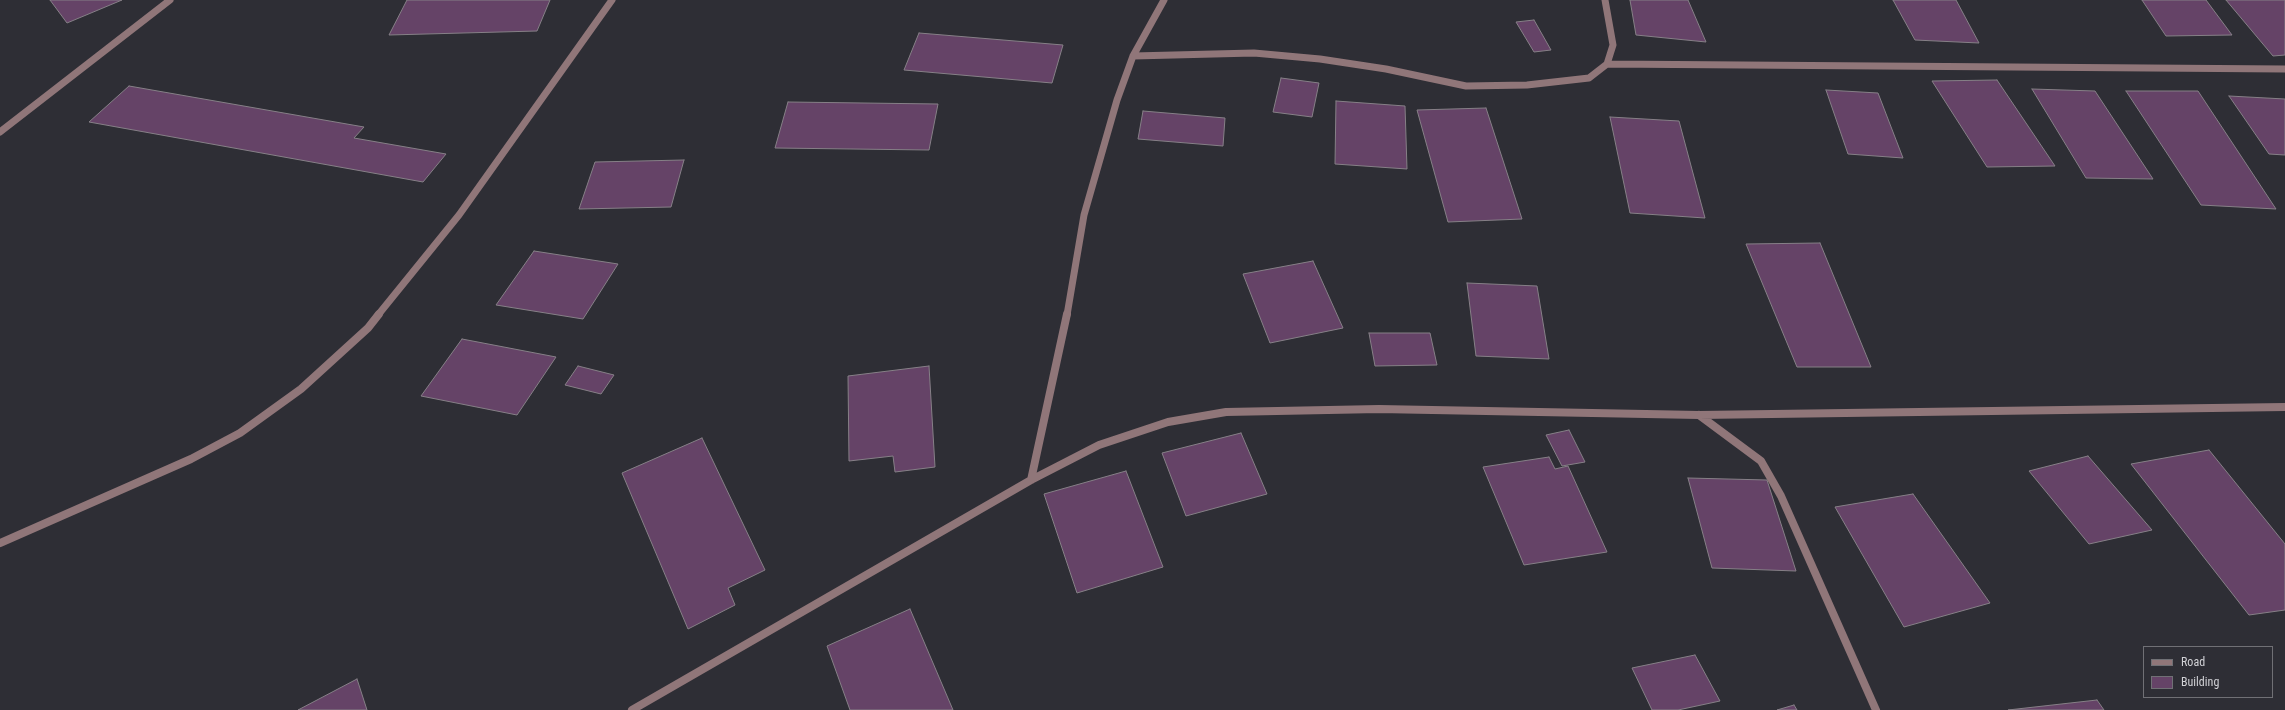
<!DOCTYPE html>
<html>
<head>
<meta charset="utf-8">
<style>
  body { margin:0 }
  #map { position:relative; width:2285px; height:710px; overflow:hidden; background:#2e2e35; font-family:"Roboto Condensed",sans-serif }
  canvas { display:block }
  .legend { position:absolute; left:2143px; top:646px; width:130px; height:52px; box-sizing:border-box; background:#2e2e35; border:1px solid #707075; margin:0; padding:5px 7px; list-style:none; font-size:12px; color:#d2d2d6 }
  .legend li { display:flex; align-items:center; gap:8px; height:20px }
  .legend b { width:20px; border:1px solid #707075 }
</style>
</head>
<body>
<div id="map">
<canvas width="2285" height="710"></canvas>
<ul class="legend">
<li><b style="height:5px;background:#907679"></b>Road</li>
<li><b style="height:11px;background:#654367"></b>Building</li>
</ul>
</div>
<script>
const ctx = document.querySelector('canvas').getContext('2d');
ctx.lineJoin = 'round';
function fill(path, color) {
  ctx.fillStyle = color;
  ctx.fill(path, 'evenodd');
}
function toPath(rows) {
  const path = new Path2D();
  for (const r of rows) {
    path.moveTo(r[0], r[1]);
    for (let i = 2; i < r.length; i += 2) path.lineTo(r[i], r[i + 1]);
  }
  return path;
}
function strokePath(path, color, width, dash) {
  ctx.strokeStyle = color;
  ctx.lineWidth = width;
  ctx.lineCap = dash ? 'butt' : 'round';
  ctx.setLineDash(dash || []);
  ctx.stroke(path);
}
const building = toPath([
  [50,0,122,0,67,23,50,0],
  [407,0,550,0,537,31,389,35,407,0],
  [1630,0,1688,0,1706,42,1636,35,1630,0],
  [1893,0,1956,0,1979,43,1915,40,1893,0],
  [2142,0,2206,0,2232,35,2166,36,2142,0],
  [2226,0,2285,0,2285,55,2273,56,2226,0],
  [1534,20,1551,50,1534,52,1516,22,1534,20],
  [919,33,1063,45,1052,83,904,70,919,33],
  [1281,78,1319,83,1312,117,1273,112,1281,78],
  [1997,80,2055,166,1987,167,1932,81,1997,80],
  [129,86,364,127,354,138,446,154,423,182,89,122,129,86],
  [2032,89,2095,91,2153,179,2086,178,2032,89],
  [1826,90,1878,93,1903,158,1848,154,1826,90],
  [2126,91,2198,91,2276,209,2201,205,2126,91],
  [2229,96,2285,99,2285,155,2269,154,2229,96],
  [1336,101,1405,106,1407,169,1335,164,1336,101],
  [788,102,938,104,929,150,775,148,788,102],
  [1486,108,1522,219,1448,222,1417,110,1486,108],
  [1143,111,1225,118,1223,146,1138,139,1143,111],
  [1610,117,1679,121,1705,218,1630,213,1610,117],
  [684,160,671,207,579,209,595,162,684,160],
  [1820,243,1871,367,1797,367,1746,244,1820,243],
  [534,251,618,264,583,319,496,305,534,251],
  [1313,261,1343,328,1270,343,1243,274,1313,261],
  [1467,283,1537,286,1549,359,1476,356,1467,283],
  [1369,333,1430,333,1437,365,1375,366,1369,333],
  [462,339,556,357,517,415,421,396,462,339],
  [578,366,614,375,601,394,565,385,578,366],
  [929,366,935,467,895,472,893,456,849,461,848,376,929,366],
  [1569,430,1585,462,1562,466,1546,435,1569,430],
  [1241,433,1267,494,1186,516,1162,453,1241,433],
  [702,438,765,570,728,588,735,605,688,629,622,473,702,438],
  [2209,450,2285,544,2285,610,2249,615,2131,464,2209,450],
  [2088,456,2152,530,2089,544,2029,471,2088,456],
  [1549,457,1555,469,1568,466,1607,552,1524,565,1483,467,1549,457],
  [1126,471,1163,567,1077,593,1044,494,1126,471],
  [1688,478,1767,480,1796,571,1712,568,1688,478],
  [1913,494,1990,603,1904,627,1835,507,1913,494],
  [910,609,953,710,850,710,827,646,910,609],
  [1695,655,1720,701,1678,710,1652,710,1632,668,1695,655],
  [357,679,367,710,298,710,357,679],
  [2097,700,2104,710,2008,710,2097,700],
  [1794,705,1797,710,1777,710,1794,705]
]);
fill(building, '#654367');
strokePath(building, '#868087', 1);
strokePath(toPath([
  [1133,56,1254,53,1320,59,1386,69,1466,86,1527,85,1589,78,1607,64,1613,45,1605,0],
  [1607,64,2285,69],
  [0,132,170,0],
  [378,315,459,215,612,0],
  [1067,315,1084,215,1117,100,1133,56,1164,0]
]), '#907679', 7);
strokePath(toPath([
  [1699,415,1761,461,1781,496,1876,710],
  [1031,480,1067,314],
  [0,543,191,459,240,433,301,389,368,328,379,314],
  [632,710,1031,480,1099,445,1168,422,1226,412,1379,409,1699,415,2285,407]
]), '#907679', 8);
</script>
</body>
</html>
